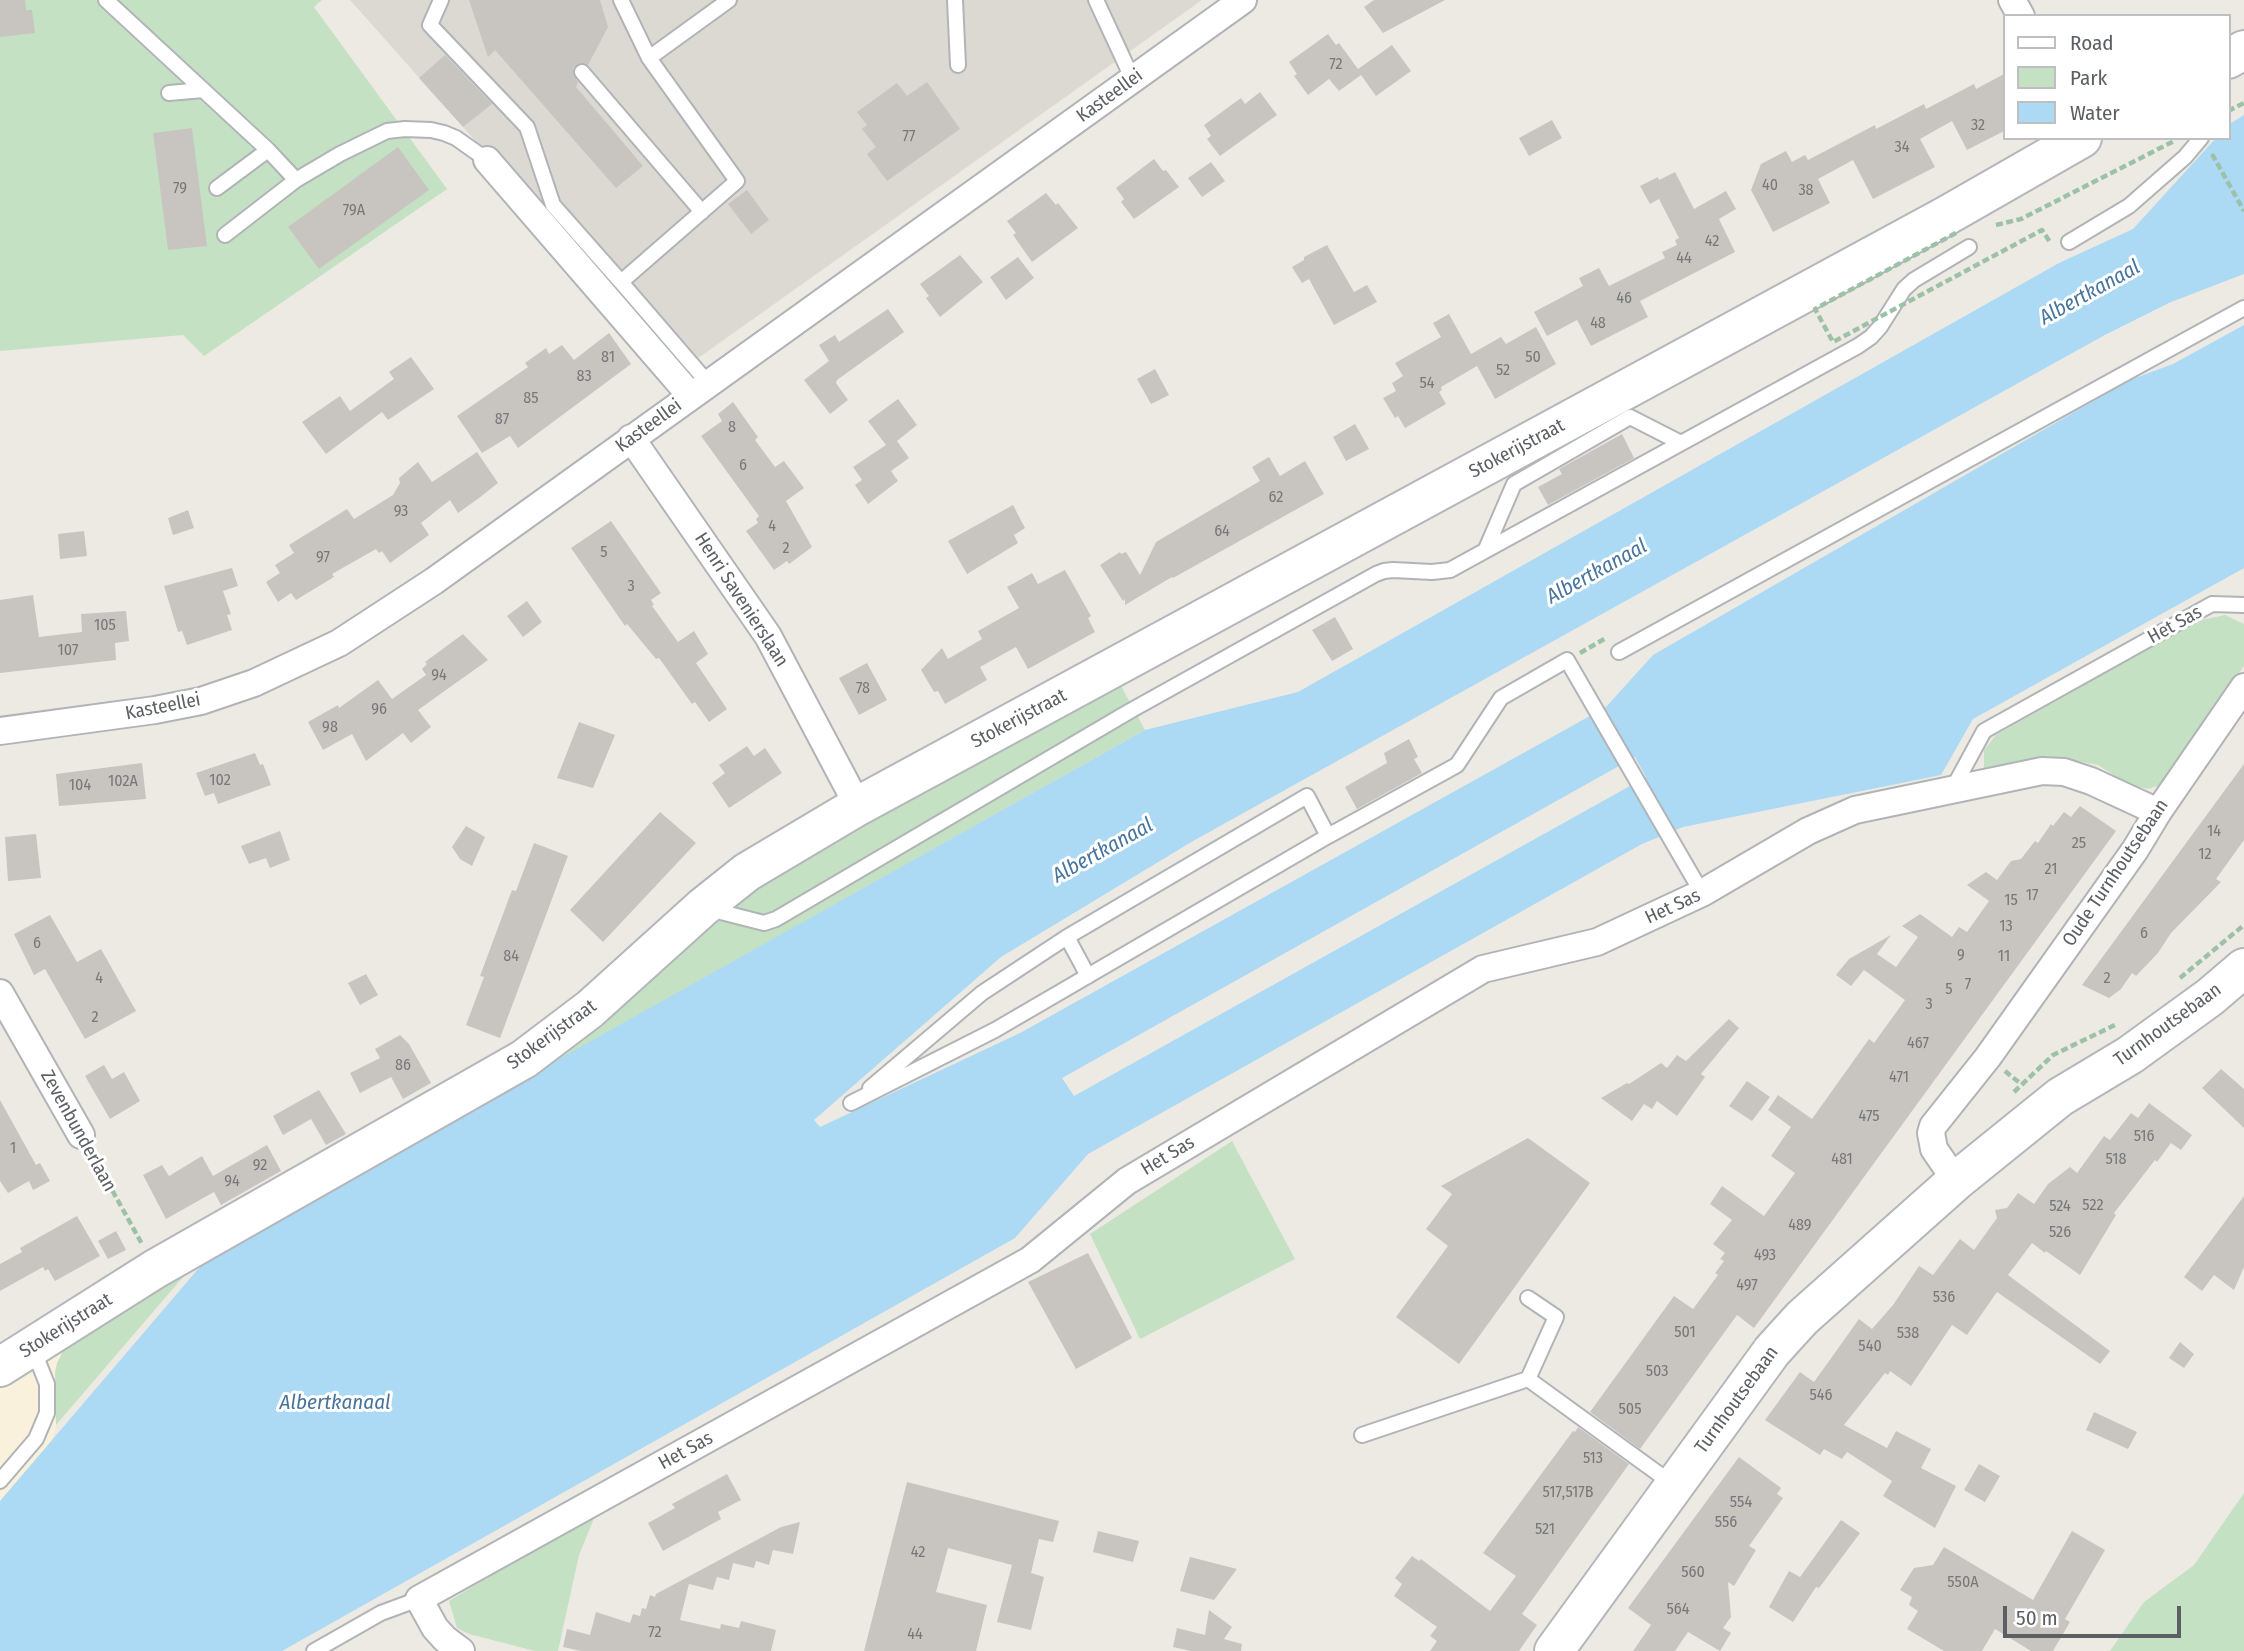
<!DOCTYPE html>
<html>
<head>
<meta charset="utf-8">
<style>
  body { margin:0 }
  #map { position:relative; width:2244px; height:1651px; overflow:hidden; background:#edeae4; font-family:"Fira Sans Condensed",sans-serif }
  canvas { display:block }
  .legend { position:absolute; left:2003px; top:14px; width:228px; height:126px; box-sizing:border-box; background:#fff; border:2px solid #bebfc1; margin:0; padding:9px 12px; list-style:none; font-size:21px; color:#5c5f63 }
  .legend li { display:flex; align-items:center; gap:14px; height:35px }
  .legend b { width:35px; border:2px solid #bebfc1 }
  .scale { position:absolute; left:2003px; top:1606px; width:178px; height:32px; box-sizing:border-box; border:4px solid #5c5f63; border-top:0; padding-left:9px; font-size:21px; line-height:24px; white-space:nowrap; color:#5c5f63; -webkit-text-stroke:5px #fff; paint-order:stroke }
</style>
</head>
<body>
<div id="map">
<canvas width="2244" height="1651"></canvas>
<ul class="legend">
<li><b style="height:9px;background:#fff"></b>Road</li>
<li><b style="height:19px;background:#c5e1c4"></b>Park</li>
<li><b style="height:19px;background:#acd9f4"></b>Water</li>
</ul>
<div class="scale">50 m</div>
</div>
<script>
const ctx = document.querySelector('canvas').getContext('2d');
ctx.lineJoin = 'round';
function fill(path, color) {
  ctx.fillStyle = color;
  ctx.fill(path, 'evenodd');
}
function toPath(rows) {
  const path = new Path2D();
  for (const r of rows) {
    path.moveTo(r[0], r[1]);
    for (let i = 2; i < r.length; i += 2) path.lineTo(r[i], r[i + 1]);
  }
  return path;
}
function strokePath(path, color, width, dash) {
  ctx.strokeStyle = color;
  ctx.lineWidth = width;
  ctx.lineCap = dash ? 'butt' : 'round';
  ctx.setLineDash(dash || []);
  ctx.stroke(path);
}
function write(font, color, halo, rows, align = 'center') {
  ctx.font = font + ' "Fira Sans Condensed",sans-serif';
  ctx.lineWidth = 6;
  ctx.setLineDash([]);
  ctx.textBaseline = 'middle';
  ctx.strokeStyle = halo;
  ctx.fillStyle = color;
  for (const [text, x, y, turn = 0] of rows) {
    ctx.save();
    ctx.translate(x, y);
    ctx.rotate((+turn || 0) * Math.PI / 180);
    ctx.textAlign = isNaN(turn) ? turn : align;
    if (halo) ctx.strokeText(text, 0, 0);
    ctx.fillText(text, 0, 0);
    ctx.restore();
  }
}
fill(toPath([
  [67,1343,55,1372,56,1425,52,1441,0,1501,0,1389]
]), '#f9f1dc');
fill(toPath([
  [350,0,1202,0,680,371]
]), '#dcd9d2');
fill(toPath([
  [0,0,322,0,314,7,447,189,204,356,183,335,0,351],
  [2225,615,2244,624,2244,666,2161,785,2148,789,2128,784,2098,765,2055,757,1984,773,1984,750,1996,735,2197,621],
  [1120,684,1145,730,534,1074,757,887,867,822],
  [1232,1141,1295,1259,1140,1339,1090,1234],
  [195,1263,56,1425,55,1372,57,1363,67,1343],
  [2244,1493,2244,1651,2110,1651,2144,1602,2194,1565],
  [597,1511,579,1555,558,1651,535,1651,469,1634,457,1628,449,1601]
]), '#c5e1c4');
fill(toPath([
  [2244,115,2244,274,2171,302,2103,336,1193,841,1001,957,814,1120,820,1127,1020,1033,1606,707,1653,655,2130,380,2173,364,2244,325,2244,568,1973,719,1941,775,1683,827,1642,844,1088,1154,1015,1238,282,1651,0,1651,0,1501,210,1255,1145,730,1298,692,2059,263,2133,229,2216,138,2228,138,2228,125],
  [1635,757,1646,777,1074,1096,1062,1078]
]), '#acd9f4');
fill(toPath([
  [0,0,25,0,26,10,32,10,35,33,0,37],
  [469,0,600,0,608,27,588,65,580,63,573,68,573,74,578,82,576,87,643,166,616,188,495,50,488,57],
  [1374,0,1445,0,1383,33,1364,7],
  [1328,34,1336,45,1339,43,1358,69,1392,45,1411,71,1376,96,1361,75,1339,91,1329,79,1308,95,1294,76,1297,74,1289,62],
  [445,55,492,104,463,127,419,78],
  [2004,74,2004,131,1967,150,1952,121,1920,139,1935,167,1873,199,1853,160,1818,179,1830,203,1773,232,1751,190,1761,164,1786,151,1792,162,1805,155,1808,160,1875,125,1876,129,1924,104,1926,109,1974,84,1976,89],
  [927,82,960,129,887,181,867,154,876,147,862,129,867,125,857,112,897,83,907,96],
  [1260,92,1277,115,1220,156,1207,139,1211,136,1204,125,1241,98,1245,104],
  [1552,120,1562,138,1529,156,1519,138],
  [192,128,207,246,168,250,153,133],
  [398,147,429,190,319,269,288,227],
  [1154,159,1163,171,1166,170,1179,187,1134,219,1121,202,1124,199,1116,188],
  [1211,162,1225,181,1202,197,1188,178],
  [1675,172,1694,209,1726,191,1736,209,1719,219,1735,252,1640,301,1648,317,1591,346,1577,320,1547,336,1534,312,1583,286,1579,278,1599,268,1609,286,1665,258,1662,252,1677,245,1675,240,1679,238,1659,199,1650,204,1640,186,1658,177,1659,180],
  [747,190,769,220,751,234,728,204],
  [1046,193,1056,205,1058,203,1078,228,1032,262,1013,235,1016,233,1007,221],
  [1327,245,1354,292,1367,285,1377,302,1334,325,1309,279,1302,283,1292,267,1304,260,1304,257],
  [960,255,983,282,940,317,926,298,929,296,920,284],
  [1018,257,1034,278,1006,300,990,277],
  [888,309,904,332,837,380,836,383,848,400,830,414,804,380,829,361,819,345,835,335,839,342],
  [1449,314,1471,354,1501,337,1506,344,1536,327,1556,364,1495,399,1477,366,1441,387,1442,390,1439,392,1446,404,1405,428,1398,416,1395,418,1383,398,1396,391,1392,383,1403,376,1395,363,1441,337,1433,323],
  [609,333,631,364,518,448,510,436,482,453,457,416,528,367,525,363,546,348,549,354,562,345,574,360],
  [411,357,434,389,388,420,382,412,326,454,302,422,340,396,350,411,394,379,389,372],
  [1155,369,1169,395,1151,404,1137,379],
  [898,399,917,425,897,441,909,458,891,471,898,481,868,504,855,485,862,480,853,467,886,445,868,421],
  [733,402,758,437,755,440,775,467,784,461,804,488,786,501,812,547,789,564,787,561,774,570,746,531,758,523,756,519,759,516,701,436,722,421,718,414],
  [1355,424,1369,449,1346,461,1333,437],
  [1622,434,1634,458,1548,505,1538,487,1562,474,1559,469],
  [477,452,498,483,479,498,458,513,450,500,421,523,429,535,390,563,382,551,379,553,376,549,332,574,334,577,296,600,291,593,278,602,266,582,280,573,275,565,294,553,289,545,347,509,354,519,393,495,400,483,399,478,418,462,432,482],
  [1269,457,1280,476,1305,461,1324,494,1173,578,1172,577,1125,605,1125,599,1123,601,1100,565,1120,552,1121,554,1126,552,1140,575,1156,542,1260,481,1252,467],
  [1013,505,1025,528,1014,535,1018,543,967,574,948,541],
  [188,510,194,528,173,535,168,518],
  [611,521,661,593,651,600,654,605,652,606,678,642,694,631,708,654,696,663,727,709,709,722,695,702,692,704,659,658,656,659,627,624,625,626,571,548],
  [84,531,87,556,60,559,58,534],
  [232,568,238,586,223,591,231,614,227,615,232,630,187,645,182,631,178,632,164,586],
  [1065,570,1091,616,1088,618,1095,632,1028,669,1016,647,980,667,987,680,945,704,938,691,934,692,921,670,942,648,948,659,982,639,978,631,1019,608,1007,587,1032,573,1038,584],
  [33,595,39,637,82,632,81,614,126,611,129,641,115,643,116,660,0,673,0,600],
  [527,601,542,622,523,637,507,616],
  [1335,617,1353,649,1332,661,1312,630],
  [463,634,488,660,418,710,431,727,411,743,403,733,366,761,352,734,323,750,308,722,338,705,339,708,378,680,392,699,426,675,422,669,427,664,425,662],
  [867,663,887,700,859,715,839,678],
  [579,722,615,735,593,788,557,778],
  [1409,739,1418,757,1414,759,1422,773,1357,809,1345,787,1387,763,1384,753],
  [747,746,754,756,765,748,782,773,729,808,712,783,725,773,719,765],
  [255,753,260,765,263,764,271,785,218,804,214,793,205,796,196,773],
  [142,763,146,799,59,806,56,774],
  [2244,764,2244,840,2216,879,2221,882,2171,933,2158,953,2136,976,2132,973,2121,989,2109,998,2082,985],
  [2080,806,2116,831,1754,1328,1737,1315,1640,1449,1590,1412,1674,1296,1693,1309,1718,1275,1715,1273,1724,1261,1720,1259,1725,1253,1713,1244,1732,1220,1710,1204,1722,1186,1764,1216,1795,1173,1771,1156,1791,1127,1768,1110,1778,1095,1812,1119,1869,1039,1874,1043,1905,1000,1864,970,1851,986,1836,975,1849,959,1891,935,1877,954,1896,967,1918,937,1902,926,1920,914,1952,937,1959,927,1967,932,1989,901,1967,885,1986,872,1997,880,2011,861,2021,859,2035,841,2038,843,2051,824,2053,826,2064,812,2071,817],
  [660,812,696,843,603,942,570,910],
  [466,826,485,837,472,866,460,859,452,847],
  [280,831,290,860,270,868,266,858,249,864,241,846],
  [36,834,41,878,8,881,5,837],
  [534,843,568,856,500,1038,466,1025,484,977,480,976,512,890,516,891],
  [50,915,77,962,101,949,136,1011,85,1039,45,969,34,975,14,934],
  [366,974,378,995,360,1005,348,983],
  [1729,1019,1739,1028,1701,1074,1705,1077,1677,1116,1657,1101,1652,1109,1644,1104,1632,1121,1601,1098,1627,1083,1629,1084,1661,1063,1667,1068,1677,1055,1686,1061],
  [400,1035,409,1044,431,1083,403,1099,391,1077,360,1093,350,1073,380,1058,375,1049],
  [104,1065,112,1079,124,1072,140,1101,110,1119,85,1076],
  [2221,1069,2244,1089,2244,1128,2202,1088],
  [1747,1081,1770,1097,1752,1121,1729,1106],
  [319,1090,346,1134,326,1145,311,1119,283,1135,273,1116],
  [0,1100,36,1165,40,1163,50,1181,33,1190,29,1181,8,1193,0,1181],
  [2149,1103,2192,1135,2181,1150,2171,1143,2157,1162,2155,1160,2114,1213,2116,1215,2080,1275,2046,1251,2045,1253,2032,1243,2008,1275,2110,1351,2100,1364,1997,1292,1967,1335,1952,1325,1911,1386,1890,1371,1888,1375,1885,1373,1844,1425,1887,1448,1896,1431,1931,1449,1921,1468,1956,1486,1935,1528,1883,1496,1892,1481,1847,1452,1842,1459,1824,1449,1820,1455,1765,1420,1800,1372,1814,1382,1859,1319,1872,1329,1893,1305,1919,1266,1933,1275,1960,1239,1974,1250,1997,1218,1995,1210,2007,1208,2018,1193,2034,1204,2048,1184,2070,1167,2077,1173,2104,1136,2110,1140,2131,1113,2138,1118],
  [1528,1138,1590,1183,1459,1364,1396,1317,1448,1246,1426,1229,1452,1194,1441,1186],
  [267,1145,281,1171,221,1205,214,1192,166,1219,143,1175,162,1165,169,1176,202,1156,213,1176],
  [2244,1196,2244,1267,2234,1290,2214,1275,2202,1291,2184,1277],
  [77,1216,100,1256,55,1281,48,1269,45,1271,43,1267,0,1291,0,1264,22,1252,20,1248],
  [116,1231,126,1250,108,1259,98,1241],
  [1088,1253,1132,1338,1076,1369,1028,1282],
  [2180,1342,2194,1354,2184,1368,2169,1358],
  [2094,1412,2137,1432,2128,1449,2086,1430],
  [1578,1427,1629,1464,1522,1614,1537,1625,1519,1651,1430,1651,1437,1641,1430,1636,1437,1627,1394,1596,1402,1584,1395,1578,1412,1556,1419,1561,1421,1559,1490,1611,1516,1576,1483,1553,1573,1431,1575,1432],
  [1739,1457,1781,1488,1777,1494,1783,1498,1749,1546,1756,1550,1734,1586,1728,1582,1731,1617,1723,1628,1731,1633,1720,1651,1688,1632,1675,1651,1633,1651,1651,1625,1628,1608],
  [1979,1464,2000,1476,1985,1502,1964,1490],
  [727,1474,741,1500,718,1512,721,1519,663,1551,648,1523,675,1508,672,1504],
  [907,1482,1059,1521,1053,1542,1039,1539,1031,1573,1044,1577,1031,1630,997,1622,1012,1565,948,1548,936,1592,987,1605,976,1651,864,1651],
  [1841,1520,1860,1533,1819,1588,1816,1587,1793,1622,1769,1607,1789,1571,1800,1577],
  [800,1522,793,1554,773,1550,769,1565,756,1561,754,1568,733,1563,729,1580,717,1577,713,1590,689,1584,680,1620,720,1629,721,1624,739,1628,741,1621,776,1630,771,1651,581,1651,563,1647,567,1629,590,1635,596,1612,630,1623,633,1614,640,1616,642,1608,646,1609,650,1595,655,1597,656,1594,781,1527],
  [1098,1531,1139,1541,1133,1562,1093,1552],
  [2072,1531,2105,1550,2065,1619,2070,1622,2053,1651,2031,1651,1995,1629,1982,1651,1944,1651,1907,1629,1918,1611,1909,1605,1912,1597,1900,1590,1914,1568,1933,1565,1944,1547,2033,1600],
  [1190,1557,1237,1569,1214,1600,1180,1591],
  [1209,1610,1232,1627,1224,1639,1242,1644,1241,1651,1191,1651,1173,1647,1177,1628,1205,1635]
]), '#c8c5c1');
const lane = toPath([
  [106,0,268,150,296,180,340,154,387,131,405,129,431,130,444,133,456,138,487,160],
  [441,0,430,25,527,127,553,205,621,282],
  [621,0,649,58,737,181,621,282,708,383],
  [955,0,958,65],
  [1096,0,1133,80],
  [649,58,729,0],
  [582,72,702,212],
  [169,93,203,90],
  [217,188,268,150],
  [225,235,296,180],
  [2069,242,2129,206,2185,157,2201,138],
  [1486,549,1514,484,1630,417,1679,442],
  [1619,652,2244,308],
  [1952,790,1984,731,2212,604,2244,605],
  [709,909,764,923,776,919,1130,711,1376,574,1384,571,1393,570,1432,572,1450,570,1858,346,1871,337,1880,327,1904,289,1914,280,1969,247],
  [1067,937,1088,976],
  [870,1088,982,993,1067,937,1307,796,1328,836],
  [851,1103,995,1030,1328,836,1457,765,1501,698,1567,660,1702,893],
  [1528,1298,1556,1317,1528,1379,1674,1485],
  [1362,1435,1528,1379],
  [0,1481,36,1439,47,1413,47,1384,33,1349],
  [314,1651,381,1613,419,1599]
]);
const street = toPath([
  [2012,0,2021,16],
  [487,160,691,396],
  [631,438,768,636,858,806],
  [0,731,155,710,201,701,254,683,339,643,434,581,1243,0],
  [0,993,81,1135],
  [1956,1181,1934,1149,1931,1133,1933,1126,1988,1057,2135,850,2158,812,2244,687],
  [461,1651,445,1639,435,1628,419,1599,1030,1260,1127,1181,1483,969,1597,942,1702,893,1808,831,1855,810,2042,771,2064,772,2091,781,2158,812]
]);
const secondary = toPath([
  [2228,59,2244,50],
  [0,1367,155,1269,524,1059,590,1009,703,907,747,872,858,806,1944,217,2082,138],
  [1554,1651,1772,1351,1802,1318,1956,1181,2060,1097,2130,1055,2210,997,2244,968]
]);
strokePath(lane, '#b1b4b7', 18);
strokePath(street, '#b1b4b7', 30);
strokePath(secondary, '#b3b6ba', 42);
strokePath(toPath([
  [2228,111,2244,103],
  [2212,154,2244,211],
  [1996,225,2021,219,2174,141],
  [1580,653,1606,638],
  [2180,978,2244,925],
  [2005,1071,2021,1084],
  [2014,1092,2053,1055,2117,1024],
  [92,1154,142,1244]
]), '#9dc1a6', 4.5, [7, 3.5]);
strokePath(lane, '#fff', 14);
strokePath(street, '#fff', 26);
strokePath(secondary, '#fff', 38);
strokePath(toPath([
  [1956,233,1815,309,1833,342,2042,230,2050,242]
]), '#9dc1a6', 4.5, [7, 3.5]);
write('16px', '#77787a', null, [
  ["72",1336,65],
  ["32",1978,126],
  ["77",909,137],
  ["34",1902,148],
  ["40",1770,186],
  ["79",180,189],
  ["38",1806,191],
  ["79A",354,211],
  ["42",1712,242],
  ["44",1684,259],
  ["46",1624,299],
  ["48",1598,324],
  ["81",608,358],
  ["50",1533,358],
  ["52",1503,371],
  ["83",584,377],
  ["54",1427,384],
  ["85",531,399],
  ["87",502,420],
  ["8",732,428],
  ["6",743,466],
  ["62",1276,498],
  ["93",401,512],
  ["4",772,527],
  ["64",1222,532],
  ["2",786,549],
  ["5",604,553],
  ["97",323,558],
  ["3",631,587],
  ["105",105,626],
  ["107",68,651],
  ["94",439,676],
  ["78",863,689],
  ["96",379,710],
  ["98",330,728],
  ["102",220,781],
  ["102A",123,782],
  ["104",80,786],
  ["14",2214,832],
  ["25",2079,844],
  ["12",2205,855],
  ["21",2051,870],
  ["17",2032,896],
  ["15",2011,901],
  ["13",2006,927],
  ["6",2144,934],
  ["6",37,944],
  ["9",1961,956],
  ["84",511,957],
  ["11",2004,957],
  ["4",99,979],
  ["2",2107,979],
  ["7",1968,985],
  ["5",1949,990],
  ["3",1929,1005],
  ["2",95,1018],
  ["467",1918,1044],
  ["86",403,1066],
  ["471",1899,1078],
  ["475",1869,1117],
  ["516",2144,1137],
  ["1",13,1149],
  ["481",1842,1160],
  ["518",2116,1160],
  ["92",260,1166],
  ["94",232,1182],
  ["522",2093,1206],
  ["524",2060,1207],
  ["489",1800,1226],
  ["526",2060,1233],
  ["493",1765,1256],
  ["497",1747,1286],
  ["536",1944,1298],
  ["501",1685,1333],
  ["538",1908,1334],
  ["540",1870,1347],
  ["503",1657,1372],
  ["546",1821,1396],
  ["505",1630,1410],
  ["513",1593,1459],
  ["517,517B",1568,1493],
  ["554",1741,1503],
  ["556",1726,1523],
  ["521",1545,1530],
  ["42",918,1553],
  ["560",1693,1573],
  ["550A",1963,1583],
  ["564",1678,1610],
  ["72",655,1633],
  ["44",915,1635]
]);
write('19px', '#5c5f63', '#fff', [
  ["Kasteellei",1110,96,-36],
  ["Kasteellei",649,426,-36],
  ["Stokerijstraat",1517,449,-28],
  ["Henri Savenierslaan",741,600,57],
  ["Het Sas",2175,625,-29],
  ["Kasteellei",163,707,-11],
  ["Stokerijstraat",1019,719,-28],
  ["Oude Turnhoutsebaan",2116,873,-56],
  ["Het Sas",1673,907,-25],
  ["Turnhoutsebaan",2168,1025,-36],
  ["Stokerijstraat",552,1035,-36],
  ["Zevenbunderlaan",78,1131,61],
  ["Het Sas",1168,1156,-31],
  ["Stokerijstraat",66,1326,-32],
  ["Turnhoutsebaan",1737,1400,-54],
  ["Het Sas",686,1451,-29]
]);
write('italic 21px', '#48759c', '#fff', [
  ["Albertkanaal",2090,293,-29],
  ["Albertkanaal",1597,572,-29],
  ["Albertkanaal",1103,851,-29],
  ["Albertkanaal",335,1403]
]);
</script>
</body>
</html>
